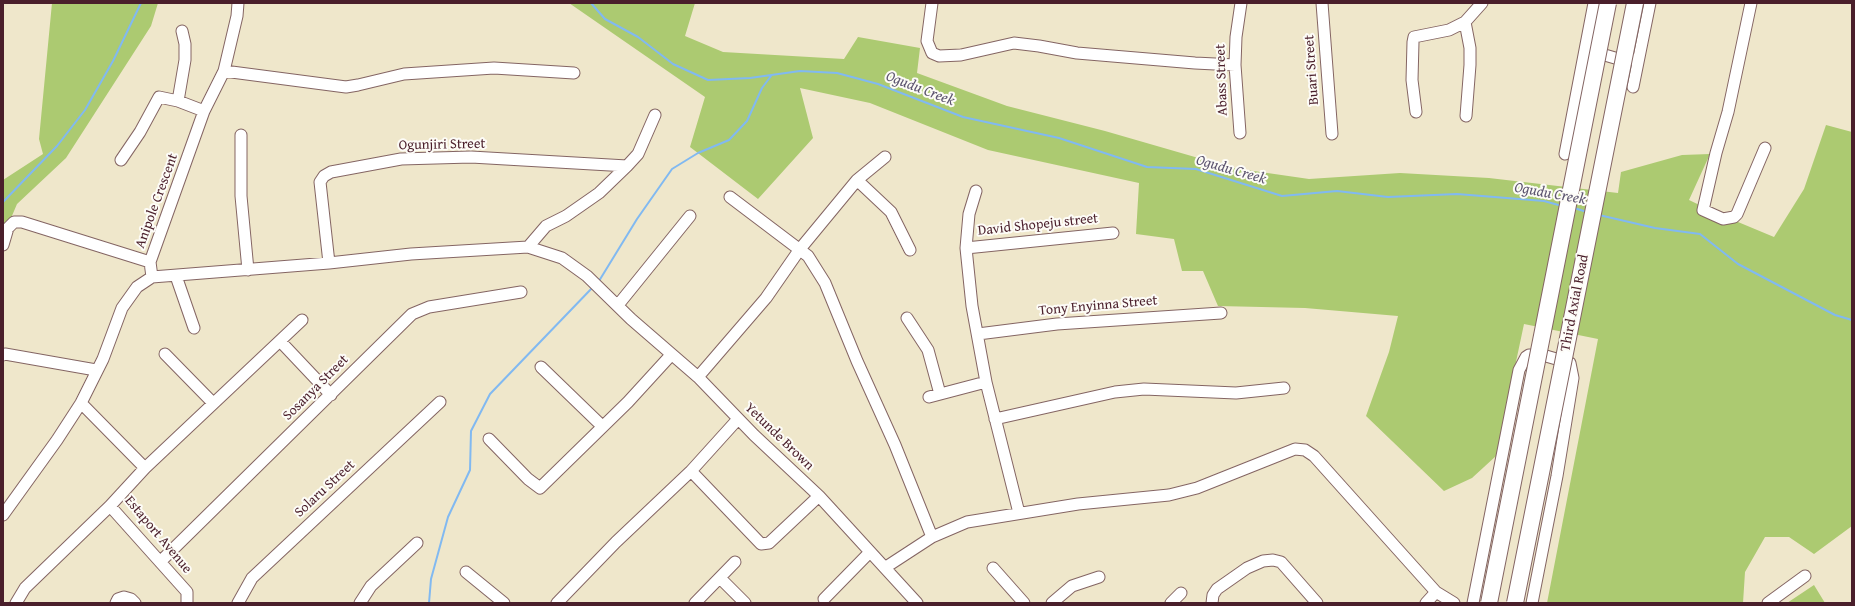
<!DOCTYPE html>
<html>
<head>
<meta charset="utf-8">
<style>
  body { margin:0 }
  #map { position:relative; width:1855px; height:606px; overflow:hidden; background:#efe7cb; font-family:"Gentium Book Plus",serif }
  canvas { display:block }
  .frame { position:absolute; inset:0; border:4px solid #4a1f2b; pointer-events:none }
</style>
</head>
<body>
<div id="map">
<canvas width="1855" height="606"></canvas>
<div class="frame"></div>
</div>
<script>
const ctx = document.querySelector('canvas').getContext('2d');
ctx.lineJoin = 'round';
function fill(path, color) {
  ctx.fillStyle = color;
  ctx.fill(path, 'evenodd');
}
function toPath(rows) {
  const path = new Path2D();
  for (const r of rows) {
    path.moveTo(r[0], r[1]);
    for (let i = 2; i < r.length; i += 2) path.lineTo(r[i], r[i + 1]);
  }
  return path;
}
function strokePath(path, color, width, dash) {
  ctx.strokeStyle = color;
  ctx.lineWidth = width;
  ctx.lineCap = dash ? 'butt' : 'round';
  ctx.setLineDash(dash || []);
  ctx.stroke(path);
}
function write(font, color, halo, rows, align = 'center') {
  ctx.font = font + ' "Gentium Book Plus",serif';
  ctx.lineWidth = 4;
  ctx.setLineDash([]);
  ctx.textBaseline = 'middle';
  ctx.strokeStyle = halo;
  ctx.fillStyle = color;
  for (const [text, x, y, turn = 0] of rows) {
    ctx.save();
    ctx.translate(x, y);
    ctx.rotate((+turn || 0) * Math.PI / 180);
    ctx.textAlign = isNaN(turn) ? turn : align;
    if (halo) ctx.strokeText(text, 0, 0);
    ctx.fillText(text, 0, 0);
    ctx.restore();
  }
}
fill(toPath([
  [52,3,158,3,151,26,66,158,17,204,3,237,3,180,43,154,39,139],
  [569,3,695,3,685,36,723,52,844,59,858,37,920,48,917,73,1007,106,1105,131,1233,168,1309,179,1400,173,1489,178,1618,193,1621,172,1682,155,1710,154,1689,200,1714,212,1774,237,1804,189,1826,125,1852,132,1852,526,1814,554,1789,537,1765,537,1745,572,1743,603,1547,603,1598,339,1524,324,1496,456,1472,478,1444,491,1366,416,1389,352,1398,316,1305,308,1218,306,1203,271,1182,271,1174,239,1136,234,1139,183,988,150,870,103,800,88,813,138,758,199,690,147,705,97],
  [1814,585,1825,603,1787,603]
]), '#acca71');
strokePath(toPath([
  [591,3,605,19,638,37,673,64,708,80,750,78,800,71,837,73,878,84,963,117,1059,138,1147,167,1196,169,1282,196,1337,191,1388,197,1457,194,1544,201,1562,206],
  [3,202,57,146,85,110,113,61,141,3],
  [1574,208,1587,212],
  [1599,215,1655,228,1700,234,1738,264,1835,315,1852,320],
  [599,281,637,219,672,169,698,153,729,140,747,121,762,88,771,76],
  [429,603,431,579,448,517,470,470,471,431,490,394,593,287]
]), '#81b9f1', 2);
const minor = toPath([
  [932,3,927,41,932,53,939,56,961,55,1014,43,1039,46,1077,53,1195,63,1235,65],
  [1322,3,1332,134],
  [1751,3,1728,112,1716,153,1703,210,1723,219,1734,217,1737,214,1765,148],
  [1465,22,1470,48,1470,65,1466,116],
  [1591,51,1615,58,1631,59],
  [224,71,346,87,358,85,404,74,494,68,574,73],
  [1633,87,1650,3],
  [178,101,185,60,185,44,182,31],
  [1416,112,1412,80,1413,42,1414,37,1449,30,1465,22,1482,3],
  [1240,133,1235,65,1236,37,1241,3],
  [241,135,241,196,248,270],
  [1565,154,1594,3],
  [121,160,140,132,159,97,178,101,204,111],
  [857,180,891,212,910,250],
  [976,191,969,214,966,248,972,306,986,382,1019,513],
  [730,197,808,256,825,283,857,361,895,445,932,537],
  [3,245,8,228,14,222,22,222,150,262],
  [528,247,546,226,566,216,599,193,627,166,638,154,655,115],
  [966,248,1113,233],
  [329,263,320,182,324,176,331,172,401,159,471,157,627,166],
  [176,276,194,328],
  [152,277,329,263,411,254,528,247,562,258,587,276,631,319,698,377,754,435,819,496,917,603],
  [618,305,690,216],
  [907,318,928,350,940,394],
  [978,334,1057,324,1221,313],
  [280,341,331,395],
  [165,354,213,403],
  [3,355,5,354,96,370],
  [541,367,602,426],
  [698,377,766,298,800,249,857,180,885,157],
  [929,397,986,382],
  [81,403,145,468,110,506,187,592,187,603],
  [995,419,1115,392,1144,389,1236,393,1284,388],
  [489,439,528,479,540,488,628,402,671,355],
  [145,468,302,320],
  [691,471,761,544,769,543,819,496],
  [3,515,57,440,81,403,103,359,122,308,137,287,152,277,150,262,204,111,224,71,237,16,238,3],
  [160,562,412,314,429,307,521,292],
  [886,567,932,537,967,522,1078,504,1169,495,1197,488,1295,449,1305,450,1314,456,1436,592,1426,603],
  [993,568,1024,603],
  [466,572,504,603],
  [720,578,745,603],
  [1436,592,1454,603],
  [824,599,870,552],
  [16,603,25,588,110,506],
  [116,603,118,599,124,597,131,599,135,603],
  [238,603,252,578,440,402],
  [360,603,371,586,417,543],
  [557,603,616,542,691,471,738,419],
  [695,603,735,562],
  [1052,603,1072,586,1099,577],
  [1171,603,1181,593],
  [1212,603,1213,595,1217,589,1247,568,1263,561,1273,560,1281,562,1317,603],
  [1473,603,1519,370,1526,357,1529,355,1546,356,1570,363,1573,378,1557,476,1532,603],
  [1768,603,1805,576]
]);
strokePath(minor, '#846563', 13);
strokePath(minor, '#fff', 11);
const highwayBridge = toPath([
  [1489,603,1608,3],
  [1515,603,1635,3]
]);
strokePath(highwayBridge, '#846563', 18, []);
strokePath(highwayBridge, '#fff', 16);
write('14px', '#4a1f2b', '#fdfcf7', [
  ["Buari Street",1312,70,-94],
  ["Abass Street",1222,80,-92],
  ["Ogunjiri Street",442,145,-1],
  ["Anipole Crescent",157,201,-70],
  ["David Shopeju street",1038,225,-6],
  ["Third Axial Road",1575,303,-79],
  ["Tony Enyinna Street",1098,306,-5],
  ["Sosanya Street",316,388,-45],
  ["Yetunde Brown",779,437,44],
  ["Solaru Street",325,489,-43],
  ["Estaport Avenue",158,535,50]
]);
write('italic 15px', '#5d5570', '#fdfcf7', [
  ["Ogudu Creek",920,89,21],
  ["Ogudu Creek",1231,170,16],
  ["Ogudu Creek",1550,194,10]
]);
</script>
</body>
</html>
